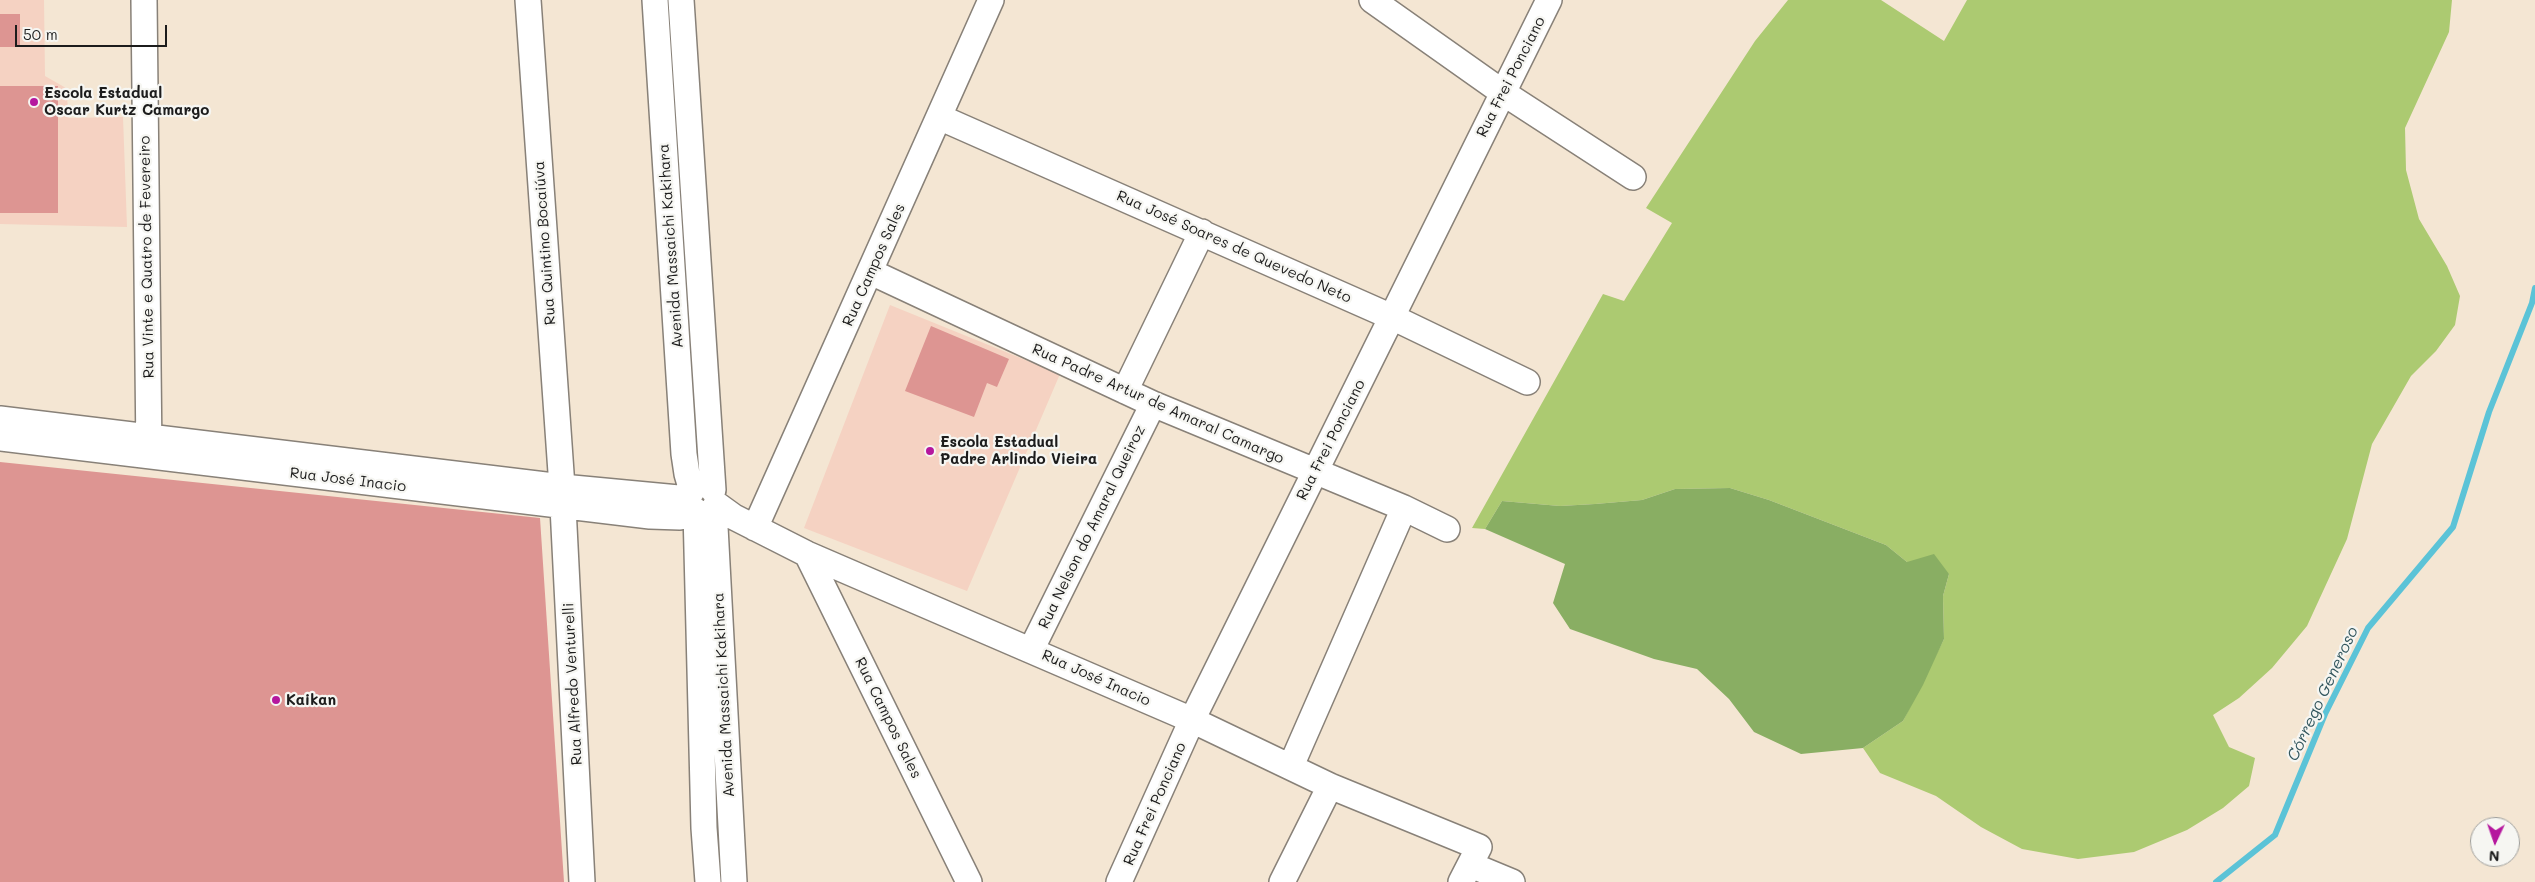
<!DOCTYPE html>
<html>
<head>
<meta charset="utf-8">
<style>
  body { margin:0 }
  #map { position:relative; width:2535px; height:882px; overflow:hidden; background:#f4e6d3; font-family:Mali,sans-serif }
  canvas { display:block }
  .north { position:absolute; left:2470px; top:817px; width:50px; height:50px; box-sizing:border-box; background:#f6f6f2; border:1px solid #9f9f9c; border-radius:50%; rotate:183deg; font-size:14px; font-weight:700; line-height:20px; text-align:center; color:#1c1c1c }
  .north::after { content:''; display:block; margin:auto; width:18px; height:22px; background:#b5179e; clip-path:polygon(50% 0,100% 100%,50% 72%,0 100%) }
  .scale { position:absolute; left:15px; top:25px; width:152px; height:22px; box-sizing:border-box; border:2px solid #1c1c1c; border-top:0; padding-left:6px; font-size:15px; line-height:18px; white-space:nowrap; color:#1c1c1c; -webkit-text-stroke:4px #f6f6f2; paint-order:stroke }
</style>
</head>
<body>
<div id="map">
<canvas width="2535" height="882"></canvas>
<div class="north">N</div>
<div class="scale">50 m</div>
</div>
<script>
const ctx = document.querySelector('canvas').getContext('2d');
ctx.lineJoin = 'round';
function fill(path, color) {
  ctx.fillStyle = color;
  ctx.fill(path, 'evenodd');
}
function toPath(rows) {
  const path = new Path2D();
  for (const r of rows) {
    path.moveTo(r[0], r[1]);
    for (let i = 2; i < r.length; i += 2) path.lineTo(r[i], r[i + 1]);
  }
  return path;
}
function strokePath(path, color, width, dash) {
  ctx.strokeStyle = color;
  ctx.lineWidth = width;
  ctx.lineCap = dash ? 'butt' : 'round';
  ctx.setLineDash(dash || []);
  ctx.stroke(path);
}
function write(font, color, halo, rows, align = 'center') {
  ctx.font = font + ' Mali,sans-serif';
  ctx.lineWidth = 4.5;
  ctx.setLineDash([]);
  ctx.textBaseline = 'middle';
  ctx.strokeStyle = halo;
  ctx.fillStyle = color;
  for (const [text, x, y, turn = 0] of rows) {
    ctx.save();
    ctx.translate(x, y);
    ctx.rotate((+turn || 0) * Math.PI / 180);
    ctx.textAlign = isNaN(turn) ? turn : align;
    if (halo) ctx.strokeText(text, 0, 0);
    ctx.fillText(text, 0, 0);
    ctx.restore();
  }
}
fill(toPath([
  [0,0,44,0,45,76,66,88,69,118,123,117,127,227,0,224],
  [890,305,1060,374,967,591,804,528]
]), '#f5d2c2');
fill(toPath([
  [1788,0,1881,0,1944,41,1967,0,2452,0,2449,32,2405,128,2406,170,2419,219,2447,266,2460,296,2455,325,2436,351,2411,376,2372,444,2347,539,2307,626,2272,668,2239,698,2213,715,2229,747,2255,758,2249,786,2223,808,2187,830,2134,852,2078,859,2022,849,1981,827,1936,796,1880,773,1863,748,1903,721,1944,639,1943,596,1949,574,1907,562,1886,545,1769,500,1730,488,1675,489,1642,500,1595,504,1560,506,1502,501,1485,529,1472,528,1603,294,1624,301,1672,223,1646,208,1755,41]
]), '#acca71');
fill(toPath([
  [1730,488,1769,500,1886,545,1907,562,1934,554,1949,574,1943,596,1944,639,1923,685,1903,721,1863,748,1801,754,1754,732,1729,699,1697,669,1654,659,1570,629,1553,603,1565,564,1485,529,1502,501,1560,506,1595,504,1642,500,1675,489]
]), '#89ae63');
strokePath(toPath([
  [2216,882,2275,835,2325,714,2368,628,2453,527,2489,412,2532,303,2535,288]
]), '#5bc3d7', 6);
fill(toPath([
  [0,14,20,14,20,47,0,47],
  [0,86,58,86,58,213,0,213],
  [931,326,1009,359,997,387,987,383,974,417,905,391],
  [0,462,540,518,564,882,0,882]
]), '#dd9592');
const minor = toPath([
  [144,0,149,455],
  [528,0,562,487,582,882],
  [655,0,684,454,687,474,692,491],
  [681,0,713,490],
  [1372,0,1502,92,1633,177],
  [939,117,1394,318,1527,382],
  [871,272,1153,404,1404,508,1447,529],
  [1125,391,1202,232],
  [0,419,562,487,689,499],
  [0,438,650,516,680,517,686,515,692,508],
  [716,504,734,517,807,554,1192,720,1330,786,1479,847,1461,882],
  [714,508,734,882],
  [696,511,704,828,708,882],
  [755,528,991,0],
  [807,554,969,882],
  [1031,650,1153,404],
  [1291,766,1404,508],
  [1471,865,1512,882],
  [1119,882,1192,720,1549,0],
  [1282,882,1330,786]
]);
strokePath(minor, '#888178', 28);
strokePath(minor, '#fff', 25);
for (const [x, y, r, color] of [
  [34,102,5,"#b5179e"],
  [930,451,5,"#b5179e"],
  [276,700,5,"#b5179e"]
]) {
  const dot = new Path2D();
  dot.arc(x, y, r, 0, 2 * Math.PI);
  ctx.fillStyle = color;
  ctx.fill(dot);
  strokePath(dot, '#f6f6f2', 2);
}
write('15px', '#1c1c1c', '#f6f6f2', [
  ["Rua Frei Ponciano",1511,77,-63],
  ["Rua Quintino Bocaiúva",545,243,-94],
  ["Avenida Massaichi Kakihara",671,246,-94],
  ["Rua José Soares de Quevedo Neto",1234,247,24],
  ["Rua Vinte e Quatro de Fevereiro",147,257,-91],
  ["Rua Campos Sales",874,265,-66],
  ["Rua Padre Artur de Amaral Camargo",1158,404,24],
  ["Rua Frei Ponciano",1331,440,-63],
  ["Rua José Inacio",348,480,7],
  ["Rua Nelson do Amaral Queiroz",1092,527,-64],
  ["Rua José Inacio",1096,678,24],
  ["Rua Alfredo Venturelli",573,684,-93],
  ["Avenida Massaichi Kakihara",724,695,-93],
  ["Rua Campos Sales",888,718,64],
  ["Rua Frei Ponciano",1155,804,-66]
]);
write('bold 15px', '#1c1c1c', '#f6f6f2', [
  ["Escola Estadual",44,93],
  ["Oscar Kurtz Camargo",44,110],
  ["Escola Estadual",940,442],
  ["Padre Arlindo Vieira",940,459],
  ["Kaikan",286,700]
], 'left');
write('italic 16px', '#32565d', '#f6f6f2', [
  ["Córrego Generoso",2323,694,-65]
]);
</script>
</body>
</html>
